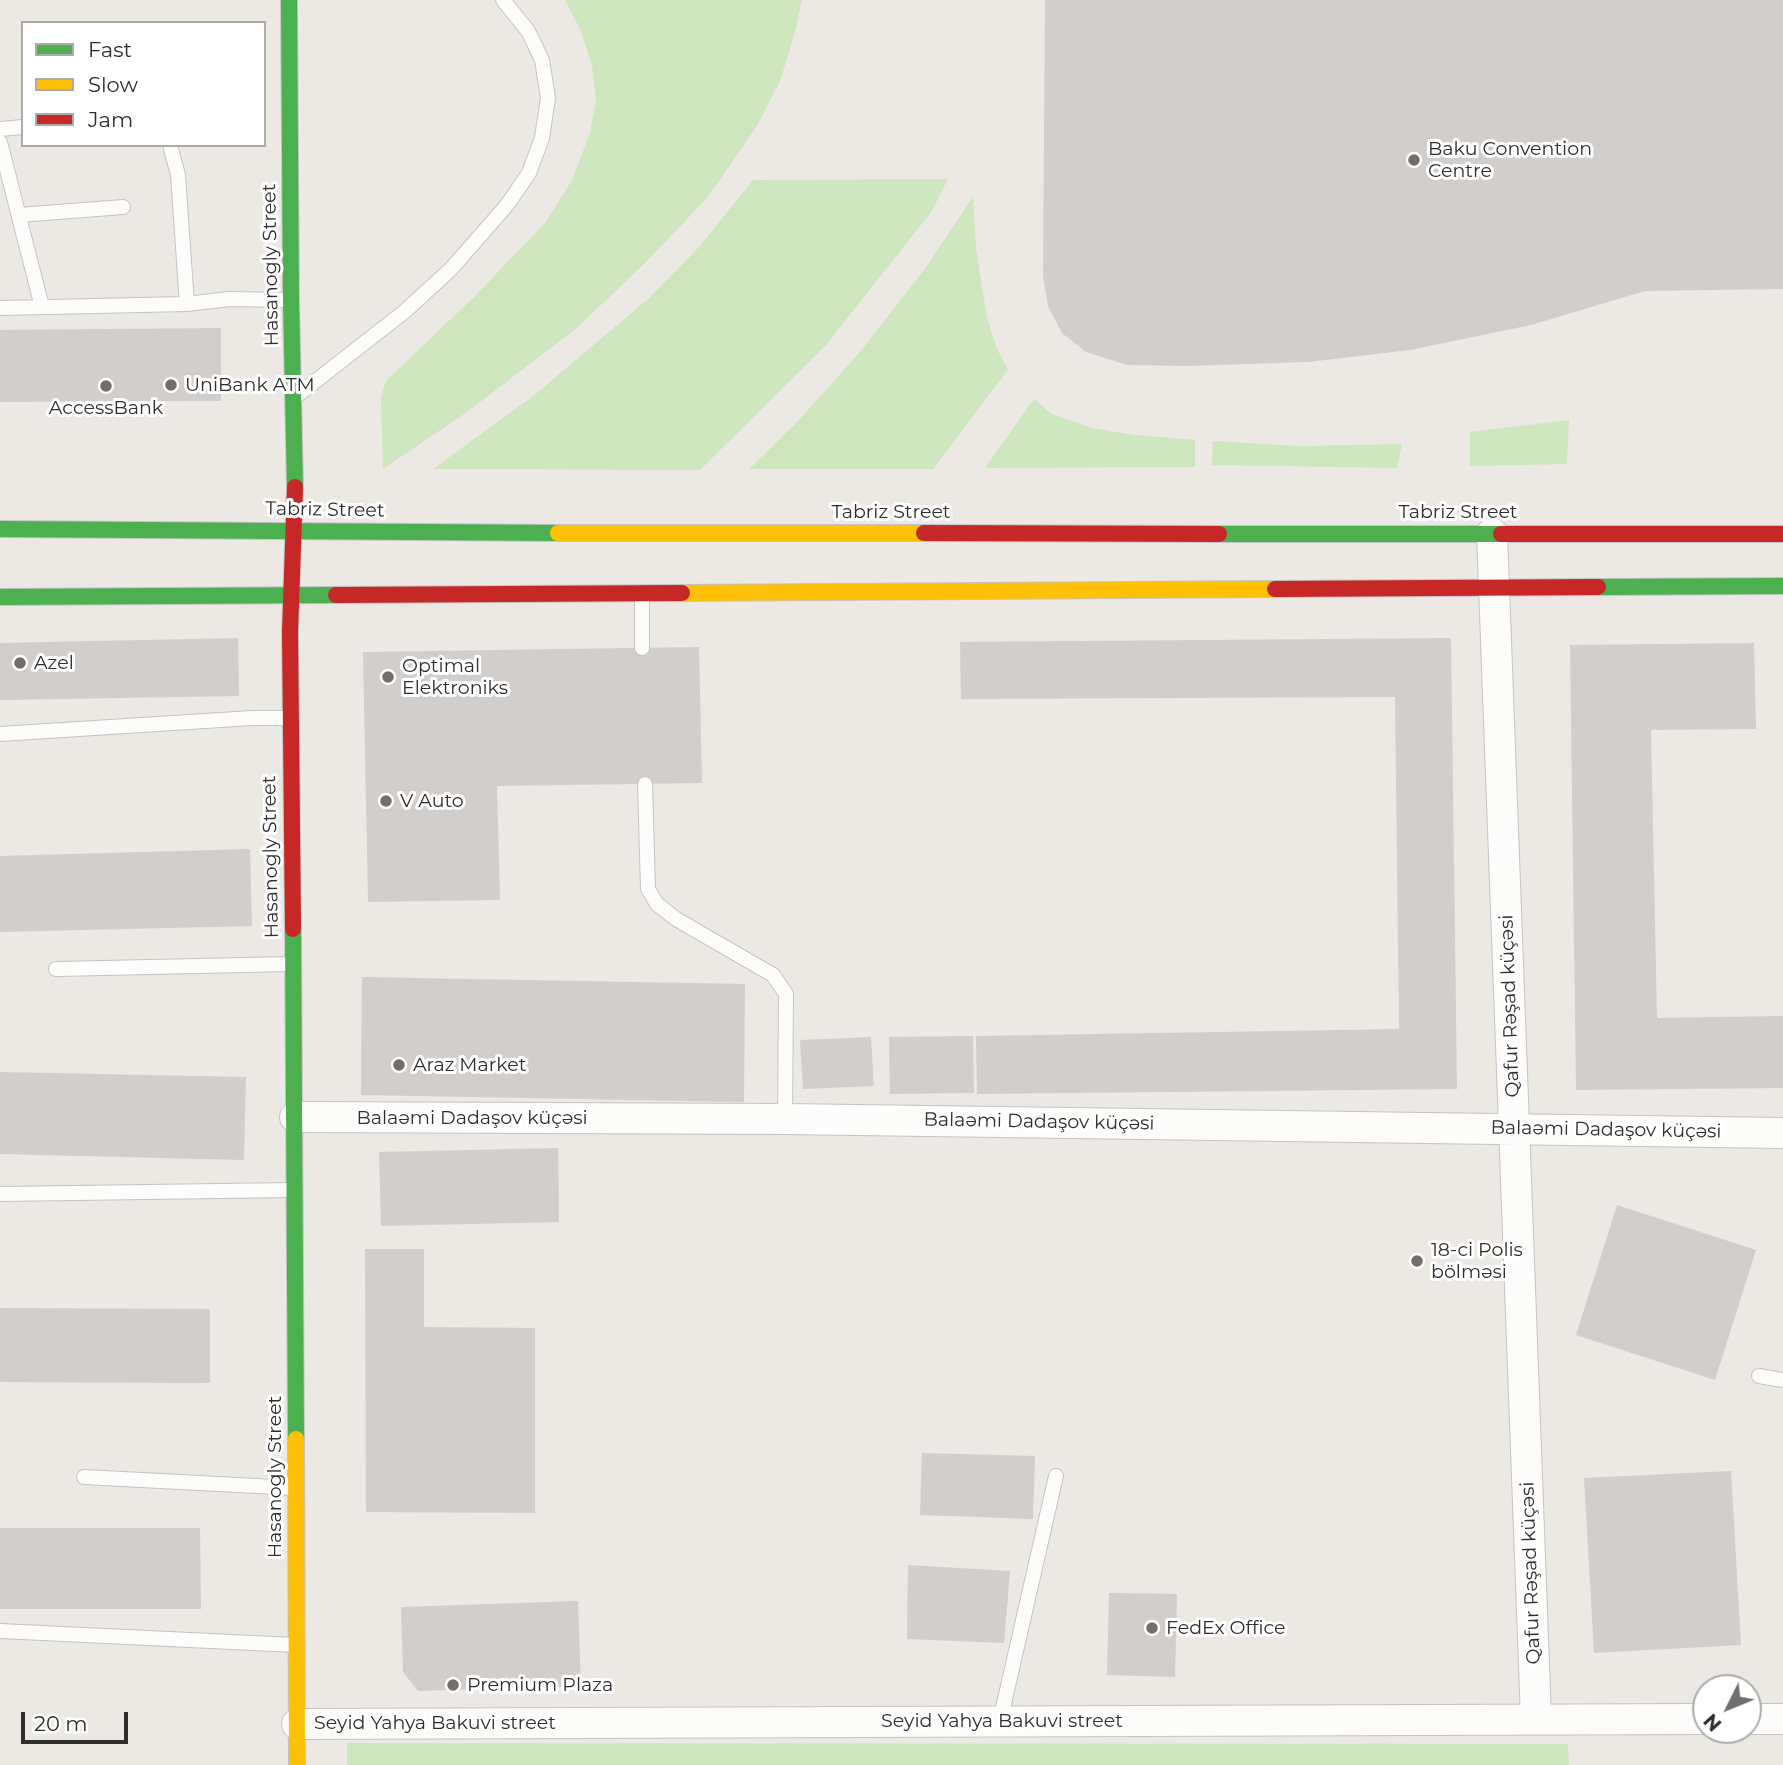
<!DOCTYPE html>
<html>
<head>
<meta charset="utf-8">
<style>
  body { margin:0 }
  #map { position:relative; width:1783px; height:1765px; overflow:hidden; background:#ece8e4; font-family:Montserrat,sans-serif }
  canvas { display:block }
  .legend { position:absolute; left:21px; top:21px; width:245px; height:126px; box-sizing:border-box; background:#fff; border:2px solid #ababab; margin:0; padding:9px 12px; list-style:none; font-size:21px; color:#2e2e2e }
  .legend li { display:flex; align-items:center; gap:14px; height:35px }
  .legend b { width:35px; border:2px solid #ababab }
  .north { position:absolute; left:1692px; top:1674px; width:70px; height:70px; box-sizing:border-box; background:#fff; border:2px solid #ababab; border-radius:50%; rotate:227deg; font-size:19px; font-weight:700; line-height:28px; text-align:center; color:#2e2e2e }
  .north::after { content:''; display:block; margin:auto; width:24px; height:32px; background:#706f6e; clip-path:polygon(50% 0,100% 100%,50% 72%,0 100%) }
  .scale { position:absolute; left:21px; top:1712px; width:107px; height:32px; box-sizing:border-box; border:4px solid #2e2e2e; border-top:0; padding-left:9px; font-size:21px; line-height:24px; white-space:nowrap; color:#2e2e2e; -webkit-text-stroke:5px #fff; paint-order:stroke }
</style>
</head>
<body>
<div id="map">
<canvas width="1783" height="1765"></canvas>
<ul class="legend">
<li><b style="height:9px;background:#4caf50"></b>Fast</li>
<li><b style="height:9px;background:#ffc107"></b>Slow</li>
<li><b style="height:9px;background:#c62828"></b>Jam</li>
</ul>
<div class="north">N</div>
<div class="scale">20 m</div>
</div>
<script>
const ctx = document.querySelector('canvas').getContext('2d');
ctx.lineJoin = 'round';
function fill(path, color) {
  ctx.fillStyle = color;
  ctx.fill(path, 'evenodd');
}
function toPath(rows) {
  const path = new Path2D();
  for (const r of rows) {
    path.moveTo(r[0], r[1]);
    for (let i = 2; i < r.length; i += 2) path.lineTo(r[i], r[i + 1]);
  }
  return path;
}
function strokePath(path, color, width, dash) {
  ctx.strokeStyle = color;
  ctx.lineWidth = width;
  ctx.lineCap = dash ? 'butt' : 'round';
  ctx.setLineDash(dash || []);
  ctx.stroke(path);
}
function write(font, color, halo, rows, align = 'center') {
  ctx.font = font + ' Montserrat,sans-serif';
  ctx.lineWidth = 6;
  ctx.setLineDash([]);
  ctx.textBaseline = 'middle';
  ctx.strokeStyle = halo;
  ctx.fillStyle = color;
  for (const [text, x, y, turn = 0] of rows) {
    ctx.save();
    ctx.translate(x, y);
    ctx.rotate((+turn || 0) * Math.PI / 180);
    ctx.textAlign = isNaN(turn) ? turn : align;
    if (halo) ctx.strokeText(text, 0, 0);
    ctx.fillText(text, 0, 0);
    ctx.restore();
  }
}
fill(toPath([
  [565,0,802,0,794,36,780,81,757,126,708,197,646,262,577,328,467,412,383,469,381,397,386,381,475,296,545,223,572,180,590,133,596,99,592,66,581,31],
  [948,179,932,211,826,345,700,470,433,469,537,393,650,297,699,247,753,180],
  [973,197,976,248,987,318,997,349,1008,370,933,469,749,469,799,420,859,353,924,270],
  [1034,399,1052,414,1092,428,1135,435,1195,440,1195,467,985,468],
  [1569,420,1567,464,1470,466,1470,432],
  [1213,441,1300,446,1402,444,1397,468,1212,465],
  [347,1743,1568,1744,1569,1765,347,1765]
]), '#cee6be');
fill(toPath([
  [1045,0,1783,0,1783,289,1645,291,1531,325,1410,350,1308,362,1187,366,1127,365,1086,352,1062,333,1048,306,1043,276],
  [221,328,221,401,0,402,0,330],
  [238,638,239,696,0,700,0,643],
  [1451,638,1457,1089,977,1094,976,1036,1399,1029,1395,697,961,699,960,642],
  [1754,643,1756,729,1651,730,1657,1018,1783,1016,1783,1088,1576,1090,1570,645],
  [699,647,702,783,497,786,500,900,368,902,363,652],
  [250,849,252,926,0,932,0,856],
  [362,977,745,984,744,1102,361,1095],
  [973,1036,974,1093,890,1094,889,1037],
  [871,1037,874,1086,803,1089,800,1040],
  [0,1072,246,1077,244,1160,0,1154],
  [558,1148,559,1222,381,1226,379,1152],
  [1617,1205,1756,1250,1715,1380,1576,1335],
  [365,1249,424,1249,424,1327,535,1328,535,1513,366,1512],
  [0,1308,210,1309,210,1383,0,1382],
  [922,1453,1035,1456,1033,1519,920,1515],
  [1731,1471,1741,1645,1594,1653,1584,1478],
  [0,1528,200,1528,201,1609,0,1609],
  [908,1565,1010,1571,1004,1643,907,1639],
  [1109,1593,1177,1594,1175,1677,1107,1675],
  [578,1601,581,1686,418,1691,403,1672,401,1607]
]), '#d1cecb');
const lane = toPath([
  [0,129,23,127],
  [0,142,42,307],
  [170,145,178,175,187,304],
  [19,215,123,207],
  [0,308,187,304,229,299,289,300],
  [299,394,404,312,451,269,507,205,529,173,542,138,548,98,542,60,528,31,503,0],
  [642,648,642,595],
  [0,734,252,718,289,718],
  [645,784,648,889,657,904,676,919,773,975,786,994,785,1119],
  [56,969,292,964],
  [0,1194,294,1190],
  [1759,1376,1783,1380],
  [84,1477,295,1488],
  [0,1631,295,1645],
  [1000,1721,1056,1476]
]);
const street = toPath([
  [1492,533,1536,1719],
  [295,1117,785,1119,1783,1133],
  [1748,1719,1783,1719],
  [297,1724,1706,1719]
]);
const fast = toPath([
  [289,0,291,300,295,487],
  [0,529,558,533],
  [1219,534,1501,534],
  [1598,587,1783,586],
  [0,597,336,595],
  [293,929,296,1439]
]);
const slow = toPath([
  [558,533,924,533],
  [682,593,1275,589],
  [296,1439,297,1765]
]);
const jam = toPath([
  [924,533,1219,534],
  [1501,534,1783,534],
  [1275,589,1598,587],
  [336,595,682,593],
  [293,929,290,632,295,487]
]);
strokePath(lane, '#c5c4c5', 16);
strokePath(street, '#c5c4c5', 32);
strokePath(fast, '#c5c4c5', 18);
strokePath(slow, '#c5c4c5', 18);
strokePath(jam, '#c5c4c5', 18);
strokePath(lane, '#fcfcfb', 14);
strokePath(street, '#fcfcfb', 30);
strokePath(fast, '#4caf50', 16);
strokePath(slow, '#ffc107', 16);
strokePath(jam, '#c62828', 16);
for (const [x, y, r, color] of [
  [1414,160,7,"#706f6e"],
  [171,385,7,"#706f6e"],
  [106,386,7,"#706f6e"],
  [20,663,7,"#706f6e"],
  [388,677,7,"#706f6e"],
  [386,801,7,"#706f6e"],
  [399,1065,7,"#706f6e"],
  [1417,1261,7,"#706f6e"],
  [1152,1628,7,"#706f6e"],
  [453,1685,7,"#706f6e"]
]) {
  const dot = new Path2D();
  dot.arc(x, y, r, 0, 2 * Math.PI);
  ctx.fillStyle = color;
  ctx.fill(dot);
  strokePath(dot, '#fff', 2.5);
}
write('19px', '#2e2e2e', '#fff', [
  ["Baku Convention",1428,149],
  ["Centre",1428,171],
  ["UniBank ATM",185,385],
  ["AccessBank",106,408,"center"],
  ["Azel",34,663],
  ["Optimal",402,666],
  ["Elektroniks",402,688],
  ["V Auto",400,801],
  ["Araz Market",413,1065],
  ["18-ci Polis",1431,1250],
  ["bölməsi",1431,1272],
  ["FedEx Office",1166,1628],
  ["Premium Plaza",467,1685]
], 'left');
write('19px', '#2e2e2e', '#fff', [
  ["Hasanogly Street",271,265,-91],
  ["Tabriz Street",325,510,1],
  ["Tabriz Street",891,512],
  ["Tabriz Street",1458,512],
  ["Hasanogly Street",271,857,-91],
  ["Qafur Rəşad küçəsi",1510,1006,-92],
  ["Balaəmi Dadaşov küçəsi",472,1118],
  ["Balaəmi Dadaşov küçəsi",1039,1122,1],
  ["Balaəmi Dadaşov küçəsi",1606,1130,1],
  ["Hasanogly Street",275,1477,-90],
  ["Qafur Rəşad küçəsi",1531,1573,-92],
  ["Seyid Yahya Bakuvi street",1002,1721],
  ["Seyid Yahya Bakuvi street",435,1723]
]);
</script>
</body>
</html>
